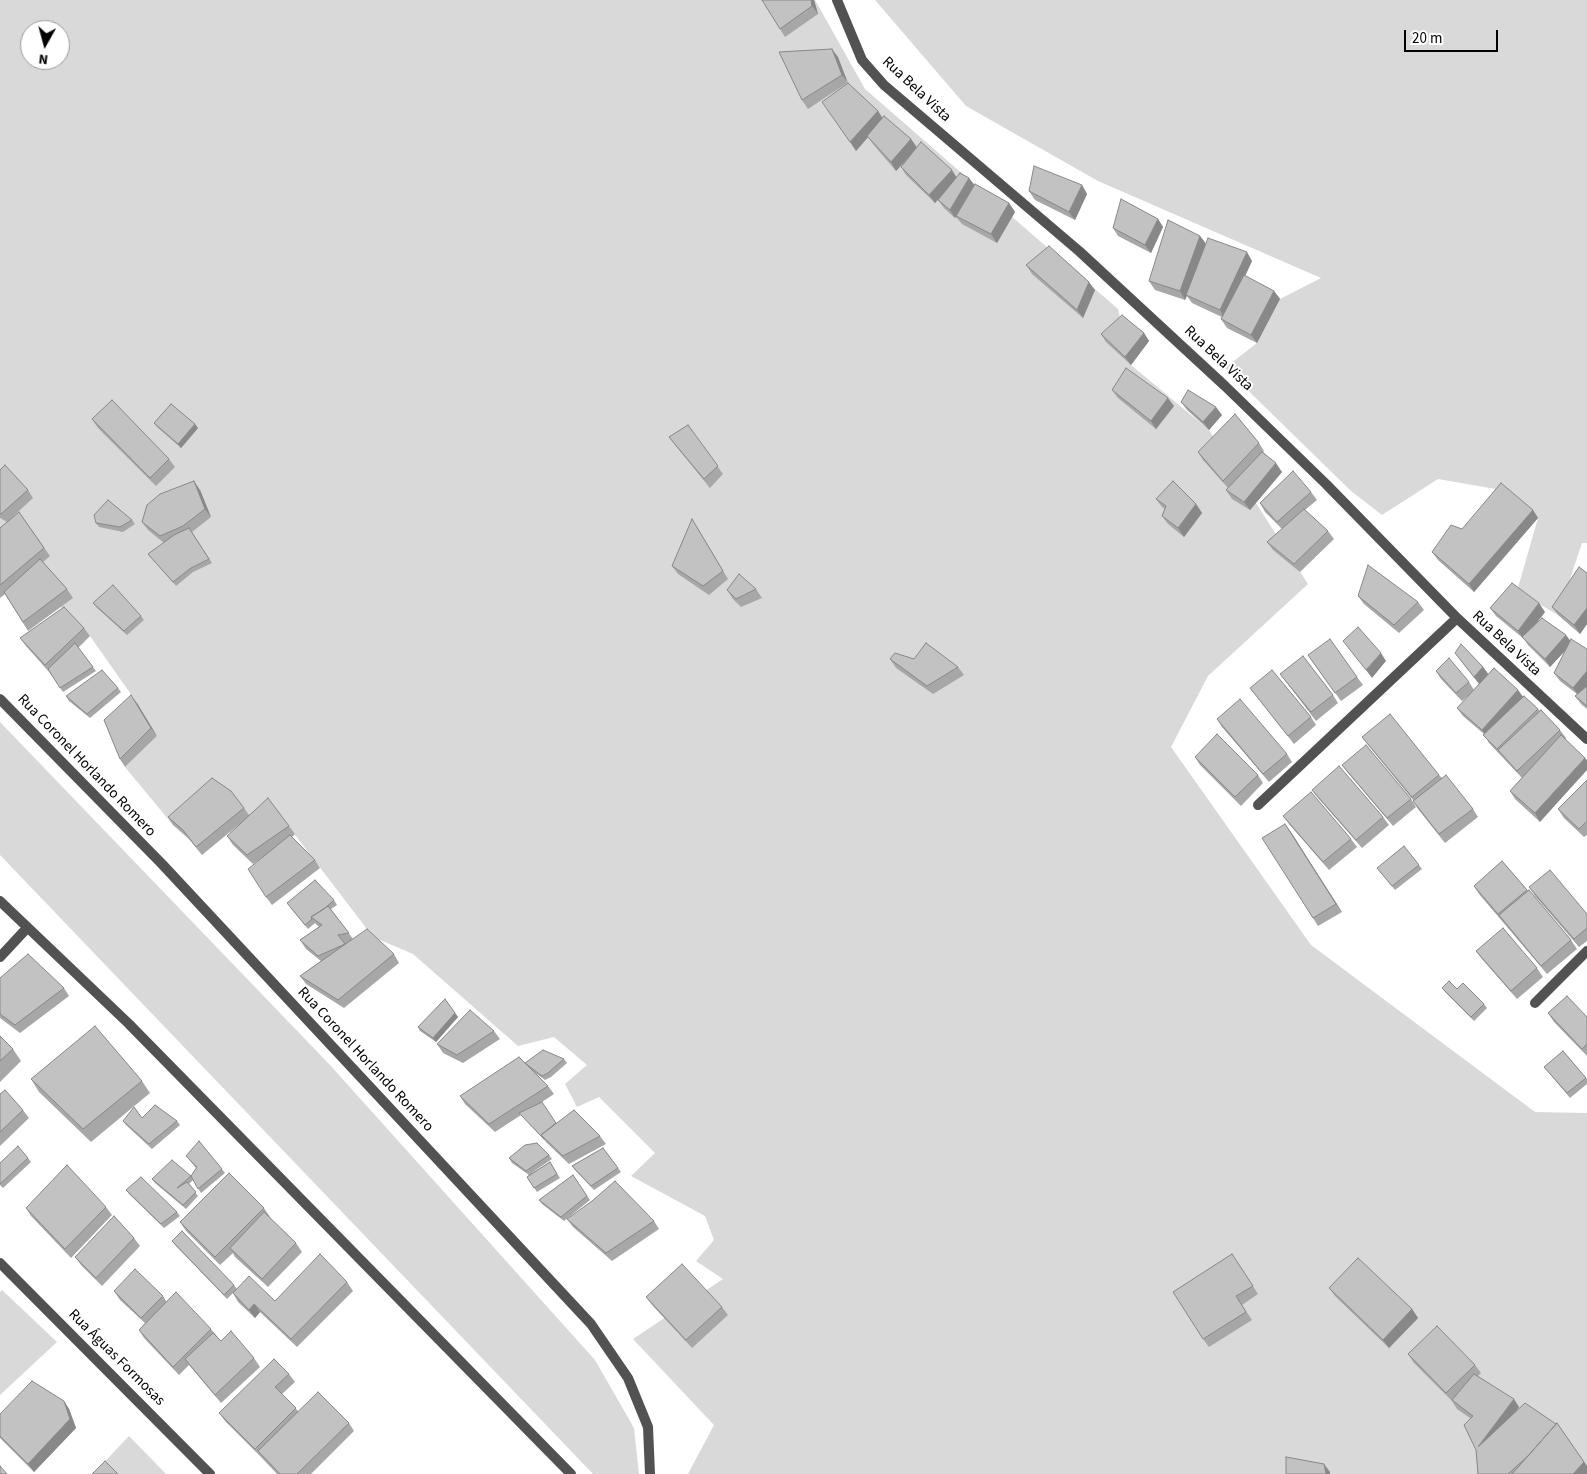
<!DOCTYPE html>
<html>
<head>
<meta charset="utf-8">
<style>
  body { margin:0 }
  #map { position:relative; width:1587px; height:1474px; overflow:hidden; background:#fff; font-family:"Source Sans 3",sans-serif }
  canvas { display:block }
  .north { position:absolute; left:20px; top:20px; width:50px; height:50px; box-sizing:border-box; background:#fff; border:1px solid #999; border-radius:50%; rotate:187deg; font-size:14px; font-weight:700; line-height:20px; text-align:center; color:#000 }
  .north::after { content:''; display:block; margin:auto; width:18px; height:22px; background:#000; clip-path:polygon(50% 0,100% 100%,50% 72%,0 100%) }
  .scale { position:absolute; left:1404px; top:30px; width:94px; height:22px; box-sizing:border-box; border:2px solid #000; border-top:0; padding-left:6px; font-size:15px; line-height:18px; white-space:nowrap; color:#000; -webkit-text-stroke:4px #fff; paint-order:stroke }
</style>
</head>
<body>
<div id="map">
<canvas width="1587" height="1474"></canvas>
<div class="north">N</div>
<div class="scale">20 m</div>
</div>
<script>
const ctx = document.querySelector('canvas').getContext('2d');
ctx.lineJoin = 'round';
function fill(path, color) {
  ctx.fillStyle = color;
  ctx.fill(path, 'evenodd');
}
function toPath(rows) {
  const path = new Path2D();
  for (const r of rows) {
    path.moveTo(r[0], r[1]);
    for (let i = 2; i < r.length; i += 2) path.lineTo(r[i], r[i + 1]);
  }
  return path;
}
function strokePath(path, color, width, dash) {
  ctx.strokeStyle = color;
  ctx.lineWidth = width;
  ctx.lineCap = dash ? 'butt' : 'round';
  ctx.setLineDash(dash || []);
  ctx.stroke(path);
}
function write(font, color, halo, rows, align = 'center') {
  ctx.font = font + ' "Source Sans 3",sans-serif';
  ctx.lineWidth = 4;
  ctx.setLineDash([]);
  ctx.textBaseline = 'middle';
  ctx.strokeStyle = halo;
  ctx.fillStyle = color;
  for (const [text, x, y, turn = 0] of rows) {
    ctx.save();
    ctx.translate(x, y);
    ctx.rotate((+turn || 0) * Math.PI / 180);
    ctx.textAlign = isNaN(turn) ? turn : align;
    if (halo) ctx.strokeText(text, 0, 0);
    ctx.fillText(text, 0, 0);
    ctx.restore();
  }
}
fill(toPath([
  [0,0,815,0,865,89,1118,309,1131,365,1209,430,1308,584,1208,676,1171,747,1311,945,1535,1112,1587,1113,1587,1474,688,1474,714,1425,633,1339,723,1279,696,1261,714,1240,705,1216,631,1176,655,1153,599,1097,577,1107,565,1084,587,1065,554,1037,518,1046,413,954,373,937,273,806,250,816,217,787,173,825,125,767,157,736,137,703,90,636,0,547],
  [30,30,60,30,60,60,30,60],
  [875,0,1587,0,1587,543,1582,543,1558,615,1517,591,1538,518,1507,491,1438,479,1382,515,1351,491,1225,368,1257,343,1280,299,1321,278,1098,181,966,106],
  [0,722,330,1065,595,1360,634,1428,639,1474,593,1474,0,855],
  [2,1290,57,1342,0,1395,0,1292],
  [129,1436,166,1474,93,1474]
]), '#d9d9d9');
strokePath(toPath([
  [837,0,862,60,884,85,1079,251,1225,386,1326,484,1457,618,1587,739],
  [0,699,162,864,591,1324,628,1378,648,1427,650,1474],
  [1258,805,1457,618],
  [0,901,128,1023,571,1474],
  [0,957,27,928],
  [1535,1003,1587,951],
  [0,1263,210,1474]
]), '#525252', 10);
fill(toPath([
  [762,0,814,0,818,14,785,37],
  [838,57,847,83,878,111,883,118,911,139,917,147,956,177,969,178,974,185,1009,203,1015,212,997,243,962,224,956,217,955,218,944,208,938,200,944,193,935,203,906,175,901,167,908,158,896,171,873,144,868,137,856,151,847,83,808,109,802,100],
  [1082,185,1087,194,1075,220,1035,200,1029,191],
  [1158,219,1163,227,1151,253,1118,236,1113,228],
  [1200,236,1206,244,1252,261,1245,276,1274,291,1280,299,1257,343,1227,328,1221,319,1222,317,1192,303,1187,296,1185,300,1155,290,1149,281],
  [1026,265,1095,290,1083,318,1032,274],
  [1144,333,1149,341,1131,365,1106,342,1101,334],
  [1112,390,1174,406,1156,429,1118,398],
  [1181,402,1222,415,1209,430,1187,410],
  [92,419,169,459,175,467,156,486,98,428],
  [154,423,198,428,181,448,157,427],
  [688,425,723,474,710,488,675,445,669,437],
  [1259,443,1264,451,1263,452,1282,472,1250,510,1232,499,1226,490,1228,488,1203,460,1198,452],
  [0,470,28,490,33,498,9,520,19,512,50,556,43,562,67,589,73,598,28,631,5,594,0,598,0,528,7,522,0,518],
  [200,490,211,517,192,532,212,563,193,572,176,586,148,554,164,543,148,530,142,522],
  [1311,492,1317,500,1305,510,1328,531,1334,539,1300,572,1273,550,1267,542,1282,529,1265,512,1260,503],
  [1156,499,1196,504,1202,513,1184,537,1168,524,1162,516,1165,509,1162,507],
  [1533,510,1538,518,1474,592,1438,560,1432,552,1462,529],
  [132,520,135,524,123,532,99,527,96,523],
  [697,527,728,579,709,595,678,574,672,566],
  [1587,573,1587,624,1580,634,1558,615,1552,607],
  [756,589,762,598,741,607,733,599,727,590],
  [1358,596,1418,602,1424,610,1399,633,1364,604],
  [93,603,141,616,144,620,127,635,96,607],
  [1490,608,1545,612,1536,624,1587,649,1587,709,1581,704,1575,696,1577,694,1560,681,1554,673,1566,650,1550,667,1528,645,1524,639,1496,616],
  [84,628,90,636,78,648,96,671,63,692,50,673,26,646,20,638],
  [1455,653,1483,667,1488,674,1523,697,1538,709,1560,730,1566,738,1540,822,1515,799,1510,791,1522,778,1489,743,1484,734,1463,716,1457,708,1470,694,1462,701,1441,679,1436,671,1469,682,1474,690,1479,684],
  [1308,655,1357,677,1363,685,1341,701],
  [890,659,914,659,958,667,964,675,933,694,896,668],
  [1280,674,1333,695,1338,703,1316,721],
  [118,688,121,692,90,718,69,701,66,696],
  [1250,688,1311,717,1316,725,1294,744],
  [137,703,157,736,125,767,120,759],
  [1217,719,1287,754,1292,762,1269,782,1222,727],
  [1362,737,1439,775,1473,809,1478,817,1445,843,1418,809,1413,801,1413,800,1368,745],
  [1195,757,1258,775,1263,783,1241,806,1200,765],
  [1342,765,1411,799,1416,807,1393,826,1348,773],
  [1587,780,1587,835,1584,837,1564,818,1558,809],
  [1312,790,1383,817,1389,825,1362,848,1318,798],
  [244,808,249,815,289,826,295,834,292,837,315,860,320,868,272,905,266,897,263,857,253,864,233,845,227,836,242,822,202,855,189,839,173,825,168,817],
  [1283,816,1351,839,1357,847,1329,870,1289,824],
  [1285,824,1342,912,1318,926,1313,918],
  [1502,861,1571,940,1577,949,1547,974,1479,894,1474,886],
  [1419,865,1422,869,1395,890,1377,868],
  [1529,887,1587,914,1587,941,1579,947,1535,896],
  [334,900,337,905,331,909,353,939,394,954,399,963,344,1008,306,984,300,976,321,961,306,949,300,940,319,927,315,923,308,929,290,907],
  [1476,951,1537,968,1543,977,1517,999,1482,959],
  [0,978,64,988,69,996,20,1033,0,1018],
  [1442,988,1457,989,1484,1004,1487,1008,1474,1021,1445,992],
  [445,999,458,1017,436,1042,420,1031,418,1027],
  [1548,1013,1587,1017,1587,1056,1554,1022],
  [494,1031,500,1039,463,1063,443,1053,437,1044],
  [0,1036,13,1049,21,1061,0,1082],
  [1563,1051,1587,1079,1587,1084,1570,1098,1544,1067],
  [564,1059,567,1063,551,1077,545,1080,534,1072,548,1086,554,1094,539,1104,556,1123,600,1136,606,1144,569,1164,547,1143,521,1115,495,1132,465,1104,460,1096,525,1063],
  [31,1079,142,1081,150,1093,91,1142,39,1092],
  [0,1094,23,1110,29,1118,0,1146],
  [142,1118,177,1121,180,1125,152,1149,126,1125,123,1121],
  [603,1148,621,1172,594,1190,575,1170,572,1166],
  [549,1155,552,1159,530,1174,550,1162,560,1178,537,1192,527,1177,529,1175,512,1163,509,1158],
  [186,1156,222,1169,225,1173,201,1193,193,1180,189,1184,198,1196,186,1209,155,1183,152,1179,191,1176,196,1168],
  [28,1158,31,1162,3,1188,0,1185,0,1163],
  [573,1175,590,1200,564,1221,542,1204,539,1200],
  [126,1190,177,1212,180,1216,164,1228,129,1194],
  [106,1207,112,1215,71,1258,31,1216,26,1208],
  [264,1208,270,1217,269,1217,296,1243,302,1252,268,1287,235,1257,233,1253,220,1265,186,1231,180,1222],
  [567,1219,654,1221,659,1229,612,1261,573,1227],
  [134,1238,140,1246,102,1286,81,1265,75,1257],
  [172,1241,234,1285,237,1289,275,1301,347,1282,353,1291,297,1347,260,1312,255,1318,238,1302,233,1293,227,1299,175,1245],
  [1238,1263,1258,1294,1242,1305,1252,1320,1209,1347,1203,1339],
  [1329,1288,1412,1309,1418,1318,1389,1348,1335,1296],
  [114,1291,163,1296,166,1301,211,1329,221,1341,254,1358,260,1367,221,1403,189,1365,179,1375,144,1338,139,1330,145,1323,120,1300],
  [646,1297,722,1307,728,1315,692,1348,652,1305],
  [1408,1354,1475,1365,1481,1373,1478,1376,1519,1407,1517,1411,1556,1424,1557,1423,1587,1466,1587,1474,1478,1474,1476,1450,1470,1418,1457,1409,1452,1401,1414,1363],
  [289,1374,295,1382,282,1394,298,1411,349,1423,354,1431,311,1474,277,1474,261,1457,225,1421,219,1413],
  [64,1401,69,1409,76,1428,34,1472,0,1438,0,1414]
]), '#a7a7a7');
fill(toPath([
  [811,0,814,0,818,14,812,6],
  [832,49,838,57,848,83,842,75],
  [878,111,883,120,856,151,850,142],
  [911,139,917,148,896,171,891,162],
  [952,170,957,178,935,203,929,195],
  [969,178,975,186,955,218,950,210],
  [1082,185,1087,194,1075,220,1069,212],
  [1009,203,1015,212,997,243,991,234],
  [1158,219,1163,227,1151,253,1145,245],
  [1200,236,1206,244,1185,300,1180,291],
  [1247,252,1252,261,1225,319,1220,310],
  [1089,282,1095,290,1083,318,1077,310],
  [1274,291,1280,299,1257,343,1251,335],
  [1144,333,1149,341,1131,365,1125,357],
  [1168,398,1174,406,1156,429,1151,421],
  [1216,407,1222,415,1209,430,1203,422],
  [195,424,198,428,181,448,178,444],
  [1276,463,1282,472,1250,510,1244,502],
  [194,481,200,490,211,517,205,509],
  [1196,504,1202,513,1184,537,1178,528],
  [1533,510,1538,518,1474,592,1469,584],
  [1539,603,1545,612,1524,639,1522,637,1524,640,1518,631],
  [1587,608,1587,624,1580,634,1574,625],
  [1566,635,1572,643,1550,667,1545,659],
  [1381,653,1386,661,1372,678,1366,670],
  [1483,667,1489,675,1480,685,1474,677],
  [1587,671,1587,687,1579,696,1573,688],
  [1518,690,1524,698,1488,738,1482,730],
  [131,695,137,703,157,736,151,728],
  [1585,758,1587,760,1587,770,1540,822,1535,813],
  [1285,824,1291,832,1342,912,1336,904],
  [455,1013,458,1017,436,1042,433,1038],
  [254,1304,260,1312,255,1318,249,1310],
  [1412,1309,1418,1318,1389,1348,1383,1340],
  [1514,1399,1519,1407,1484,1455,1478,1447],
  [64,1401,69,1409,76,1428,34,1472,28,1464],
  [1584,1462,1587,1466,1587,1474,1573,1474],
  [1324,1464,1330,1472,1330,1474,1326,1474]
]), '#888');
const building = toPath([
  [762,0,811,0,812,6,780,29,762,0],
  [832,49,842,75,802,100,779,52,832,49],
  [848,83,878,111,850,142,822,102,848,83],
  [884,116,911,139,891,162,867,136,884,116],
  [921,142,952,170,929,195,901,167,921,142],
  [1034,166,1082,185,1069,212,1029,191,1034,166],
  [960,173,969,178,950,210,938,200,960,173],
  [975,184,1009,203,991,234,956,216,975,184],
  [1121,199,1158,219,1145,245,1113,228,1121,199],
  [1168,220,1200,236,1180,291,1149,281,1168,220],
  [1208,238,1247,252,1220,310,1186,295,1208,238],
  [1049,246,1089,282,1077,310,1026,265,1049,246],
  [1244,275,1274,291,1251,335,1221,319,1244,275],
  [1122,315,1144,333,1125,357,1101,334,1122,315],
  [1126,368,1168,398,1151,421,1112,390,1126,368],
  [1188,390,1216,407,1203,422,1181,402,1188,390],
  [112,400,169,459,150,478,92,419,112,400],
  [171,404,195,424,178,444,154,423,171,404],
  [1235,414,1259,443,1223,481,1198,452,1235,414],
  [688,425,718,466,704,479,669,437,688,425],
  [1262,452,1276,463,1244,502,1226,490,1262,452],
  [5,465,28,490,1,514,0,513,0,470,5,465],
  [1293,471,1311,492,1277,522,1260,503,1293,471],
  [194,481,205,509,183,526,160,536,142,522,147,505,160,494,194,481],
  [1173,481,1196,504,1178,528,1162,516,1166,506,1156,499,1173,481],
  [1501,483,1533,510,1469,584,1432,552,1451,525,1462,529,1501,483],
  [108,500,132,520,120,527,96,523,94,515,108,500],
  [1304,509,1328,531,1294,564,1267,542,1304,509],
  [19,512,44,548,0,585,0,528,19,512],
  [692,519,723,571,703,586,672,566,692,519],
  [189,528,209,559,191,568,173,582,148,554,174,535,189,528],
  [40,559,67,589,23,622,4,592,40,559],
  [1368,565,1418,602,1394,625,1358,596,1368,565],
  [1579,567,1587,573,1587,608,1574,625,1552,607,1579,567],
  [739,574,756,589,736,599,727,590,739,574],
  [1512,583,1539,603,1518,631,1490,608,1512,583],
  [113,585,141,616,124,631,93,603,113,585],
  [64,607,84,628,45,665,20,638,64,607],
  [1542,618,1566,635,1545,659,1522,637,1542,618],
  [1358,627,1381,653,1366,670,1343,641,1358,627],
  [1330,639,1357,677,1335,693,1308,655,1330,639],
  [1571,639,1587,649,1587,671,1573,688,1554,673,1571,639],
  [75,643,93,667,60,688,48,669,75,643],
  [926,643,958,667,927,686,890,659,895,653,914,659,926,643],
  [1461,644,1483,667,1474,677,1455,653,1461,644],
  [1303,656,1333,695,1311,712,1280,674,1303,656],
  [1449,658,1469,682,1456,693,1436,671,1449,658],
  [1494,668,1518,690,1482,730,1457,708,1494,668],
  [102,670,118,688,87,714,66,696,102,670],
  [1272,670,1311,717,1288,736,1250,688,1272,670],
  [1587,686,1587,706,1575,696,1587,686],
  [131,695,151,728,120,759,104,720,131,695],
  [1524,696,1538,709,1497,749,1483,735,1524,696],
  [1240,699,1287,754,1263,774,1217,719,1240,699],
  [1541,710,1560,730,1517,771,1498,750,1541,710],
  [1390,714,1439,775,1412,797,1362,737,1390,714],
  [1217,734,1258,775,1235,797,1195,757,1217,734],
  [1561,735,1585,758,1535,813,1510,791,1561,735],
  [1366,745,1411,799,1387,818,1342,765,1366,745],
  [1339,766,1383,817,1356,840,1312,790,1339,766],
  [1446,775,1473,809,1439,834,1413,801,1446,775],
  [212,778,231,791,244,808,196,847,183,830,168,817,212,778],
  [1587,780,1587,821,1579,829,1558,809,1587,780],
  [1311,792,1351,839,1323,862,1283,816,1311,792],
  [268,798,289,826,247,855,227,836,268,798],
  [1285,824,1336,904,1313,918,1262,838,1285,824],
  [290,835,315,860,266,897,248,869,290,835],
  [1404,846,1419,865,1392,886,1377,868,1404,846],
  [1502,861,1527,890,1498,914,1474,886,1502,861],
  [1550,870,1587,914,1587,928,1574,939,1529,887,1550,870],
  [315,880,334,900,324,909,311,917,312,919,305,925,287,903,315,880],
  [1529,890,1571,940,1541,966,1499,915,1529,890],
  [328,906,349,933,338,935,345,944,318,956,300,940,322,925,311,917,328,906],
  [1503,928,1537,968,1511,991,1476,951,1503,928],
  [367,929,394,954,338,1000,300,976,367,929],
  [28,954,64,988,15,1025,0,1014,0,978,28,954],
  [1449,981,1457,989,1463,983,1484,1004,1471,1017,1442,988,1449,981],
  [1567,996,1587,1017,1587,1044,1582,1049,1548,1013,1567,996],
  [445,999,455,1013,433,1038,418,1027,445,999],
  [470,1010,494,1031,457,1055,437,1044,470,1010],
  [95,1026,142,1081,83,1129,31,1079,95,1026],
  [0,1036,13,1049,0,1061,0,1036],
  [543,1050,564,1059,548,1073,542,1076,525,1063,543,1050],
  [1563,1051,1586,1078,1567,1093,1544,1067,1563,1051],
  [519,1057,548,1086,489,1124,460,1096,519,1057],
  [5,1090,23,1110,0,1132,0,1094,5,1090],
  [542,1102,556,1123,541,1135,544,1139,519,1113,542,1102],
  [155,1105,177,1121,149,1144,123,1121,134,1107,142,1118,155,1105],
  [574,1110,600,1136,563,1156,541,1135,574,1110],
  [199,1141,222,1169,198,1189,191,1176,197,1167,186,1156,199,1141],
  [537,1143,549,1155,526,1171,509,1158,525,1145,537,1143],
  [18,1146,28,1158,0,1184,0,1163,18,1146],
  [603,1148,618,1168,591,1186,572,1166,603,1148],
  [172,1160,191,1176,177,1188,187,1182,196,1192,183,1205,152,1179,172,1160],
  [550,1162,557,1174,534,1188,527,1177,550,1162],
  [67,1165,106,1207,65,1249,26,1208,67,1165],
  [229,1173,264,1208,215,1257,180,1222,229,1173],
  [573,1175,587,1196,561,1217,539,1200,573,1175],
  [141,1177,177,1212,161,1224,126,1190,141,1177],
  [615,1181,654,1221,606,1253,567,1219,592,1201,615,1181],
  [264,1212,296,1243,262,1279,230,1248,264,1212],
  [114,1216,134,1238,96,1278,75,1257,114,1216],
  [182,1231,234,1285,224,1295,172,1241,182,1231],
  [320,1254,347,1282,291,1339,254,1304,249,1310,233,1293,249,1276,275,1301,320,1254],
  [1232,1254,1253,1286,1236,1296,1246,1312,1203,1339,1173,1292,1232,1254],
  [1358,1258,1412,1309,1383,1340,1329,1288,1358,1258],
  [682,1264,722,1307,686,1340,646,1297,682,1264],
  [135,1269,163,1296,141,1318,114,1291,135,1269],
  [176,1292,211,1329,173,1367,139,1330,176,1292],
  [1437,1326,1475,1365,1446,1393,1408,1354,1437,1326],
  [231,1331,254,1358,215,1395,185,1359,213,1333,221,1341,231,1331],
  [274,1359,289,1374,275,1387,296,1408,255,1449,219,1413,274,1359],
  [1474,1374,1514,1399,1478,1447,1525,1403,1556,1424,1529,1455,1508,1474,1478,1474,1476,1450,1464,1425,1473,1416,1452,1400,1474,1374],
  [32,1381,64,1401,70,1419,28,1464,0,1436,0,1414,32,1381],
  [318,1392,349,1423,297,1474,280,1474,258,1451,318,1392],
  [1557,1423,1584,1462,1573,1474,1512,1474,1557,1423],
  [1286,1457,1324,1464,1326,1474,1286,1474,1286,1457],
  [105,1461,118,1474,92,1474,105,1461],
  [0,1466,7,1474,0,1474,0,1466]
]);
fill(building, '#c2c2c2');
strokePath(building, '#888', 1);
write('15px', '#000', '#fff', [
  ["Rua Bela Vista",916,90,43],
  ["Rua Bela Vista",1218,359,43],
  ["Rua Bela Vista",1506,644,43],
  ["Rua Coronel Horlando Romero",86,766,46],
  ["Rua Coronel Horlando Romero",365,1060,47],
  ["Rua Águas Formosas",116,1358,45]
]);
</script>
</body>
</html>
